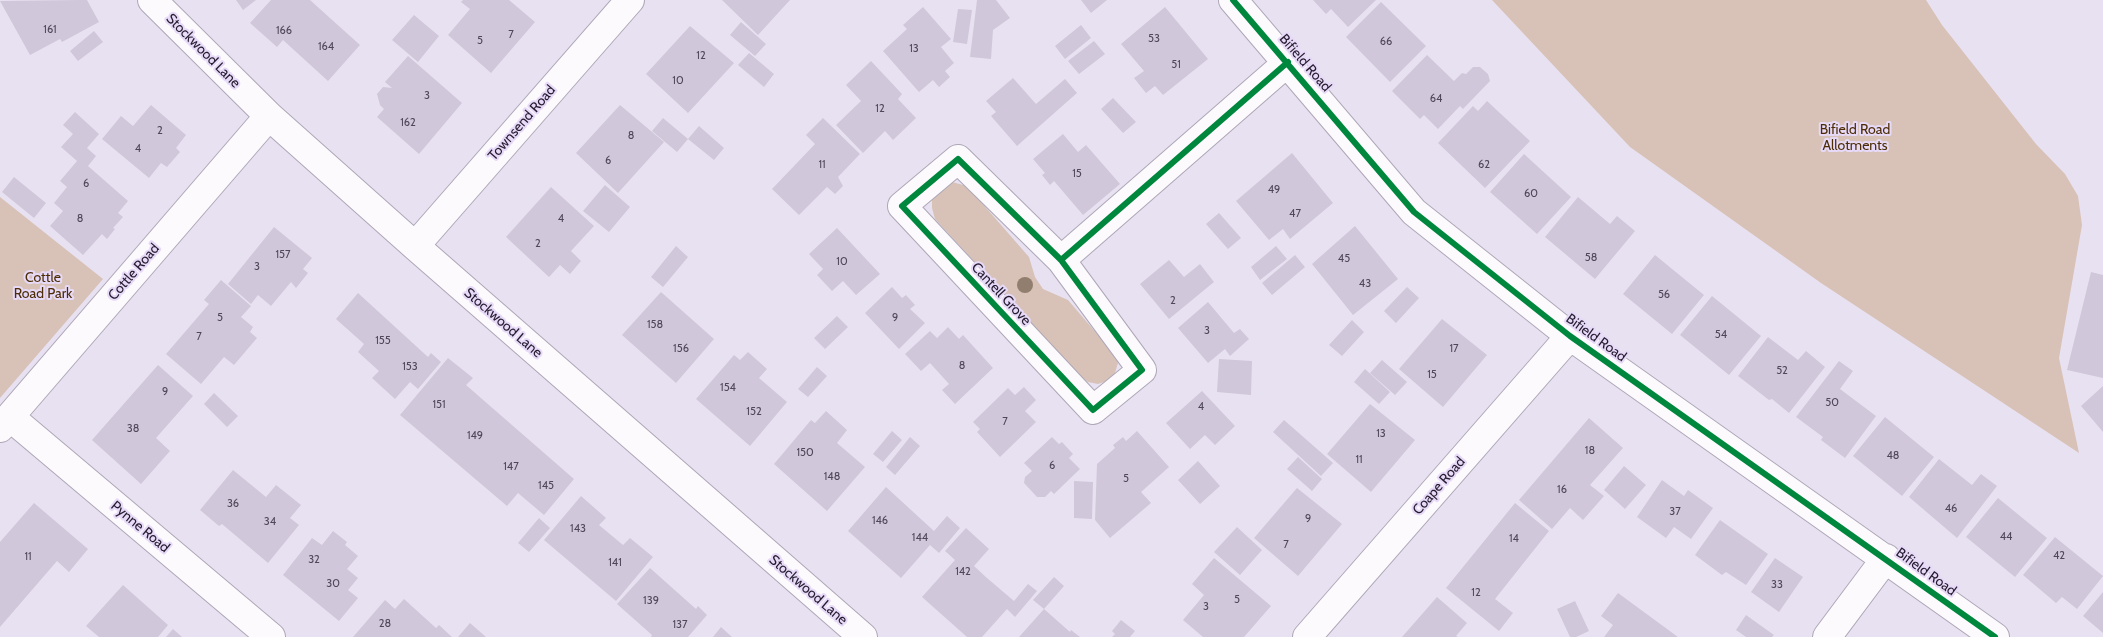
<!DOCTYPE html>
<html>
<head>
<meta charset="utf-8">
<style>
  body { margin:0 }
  canvas { display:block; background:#e8e1f1 }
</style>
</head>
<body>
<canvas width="2103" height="637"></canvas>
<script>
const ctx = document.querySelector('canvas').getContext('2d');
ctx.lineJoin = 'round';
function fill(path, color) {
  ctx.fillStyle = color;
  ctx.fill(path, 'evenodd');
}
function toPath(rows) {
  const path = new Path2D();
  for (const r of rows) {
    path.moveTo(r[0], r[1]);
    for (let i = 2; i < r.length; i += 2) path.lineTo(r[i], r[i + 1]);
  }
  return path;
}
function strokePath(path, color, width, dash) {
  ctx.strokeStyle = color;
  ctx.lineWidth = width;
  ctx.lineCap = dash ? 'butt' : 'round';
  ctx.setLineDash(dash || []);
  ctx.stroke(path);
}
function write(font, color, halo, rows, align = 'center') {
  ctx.font = font + ' Cabin,sans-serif';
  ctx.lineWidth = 4;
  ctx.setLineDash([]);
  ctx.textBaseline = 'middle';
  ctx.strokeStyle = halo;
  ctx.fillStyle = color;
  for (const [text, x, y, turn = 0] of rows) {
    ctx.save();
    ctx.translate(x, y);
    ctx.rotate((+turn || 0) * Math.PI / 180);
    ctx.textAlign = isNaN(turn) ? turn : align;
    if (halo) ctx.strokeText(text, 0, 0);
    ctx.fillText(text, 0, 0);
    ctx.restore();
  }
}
fill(toPath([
  [1492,0,1926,0,1942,25,2036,144,2065,174,2078,196,2082,225,2059,358,2079,453,1821,283,1630,147],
  [952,182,967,186,1029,257,1035,277,1043,289,1068,300,1110,349,1116,357,1118,363,1114,376,1107,381,1098,384,1088,382,1080,376,935,219,932,208,932,197],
  [0,197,103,279,0,398]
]), '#d8c2b7');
fill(toPath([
  [80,0,87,0,99,22,62,42,60,39,30,55,0,1],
  [236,0,256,0,243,10],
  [271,0,310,0,360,45,328,81,283,40,277,47,250,23],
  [463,0,509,0,535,22,491,73,448,35,470,9,461,2],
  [722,0,790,0,758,35],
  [977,0,996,0,1010,18,993,30,991,59,970,57],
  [1081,0,1107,0,1091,13],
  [1313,0,1376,0,1348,27,1331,9,1326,14],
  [1381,2,1426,46,1390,82,1346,37],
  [923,7,951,39,941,47,954,63,945,71,950,77,939,87,933,80,919,92,883,51,907,29,903,25],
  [1165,7,1208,59,1163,95,1155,86,1146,93,1134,78,1144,71,1121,44],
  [958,9,972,10,967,44,953,42],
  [414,15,439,36,418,62,392,40],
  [741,22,766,44,755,56,730,35],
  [1081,25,1091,38,1065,59,1055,46],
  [690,26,734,63,688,113,646,74],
  [94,31,103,42,78,61,70,51],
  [1094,41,1105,54,1079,74,1068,61],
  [749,53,774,74,764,87,738,65],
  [1427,55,1454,81,1462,73,1466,74,1473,67,1480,67,1488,74,1490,81,1463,109,1460,106,1438,129,1424,115,1420,119,1392,91],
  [408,56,462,103,419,154,377,117,384,109,380,105,377,94,383,87,392,88,385,82],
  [871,61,902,94,898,99,916,118,893,140,885,131,863,153,836,125,861,101,846,85],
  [1013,78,1036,104,1065,79,1077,93,1017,146,991,116,996,112,986,101],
  [1113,98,1136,122,1123,133,1101,109],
  [1487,101,1530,141,1485,188,1438,143,1473,106,1478,111],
  [151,105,186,135,176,148,180,152,167,167,161,163,149,178,102,139,121,116,133,126],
  [620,105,664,142,618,193,576,153],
  [75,112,99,134,87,148,96,156,88,166,128,201,118,213,123,217,113,228,115,229,107,239,102,234,83,255,50,226,63,211,54,203,67,187,60,181,77,161,61,147,73,134,63,125],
  [663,118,688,139,677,152,652,131],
  [823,118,860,154,838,177,843,186,835,194,827,187,799,215,772,189,815,144,806,135],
  [699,126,724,148,714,160,688,139],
  [1063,134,1078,152,1086,145,1120,184,1083,215,1054,181,1050,185,1042,175,1045,173,1033,159],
  [1292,153,1333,203,1290,239,1283,229,1269,240,1236,201],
  [1524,154,1571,197,1537,234,1490,192],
  [14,177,46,203,34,218,2,192],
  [605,185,630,207,609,232,583,211],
  [551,187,594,226,571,251,581,261,570,274,560,265,549,277,506,237],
  [1578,197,1610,224,1617,216,1635,231,1595,279,1545,237],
  [1219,213,1241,238,1228,249,1206,224],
  [1355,226,1398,279,1353,315,1312,264],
  [274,227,312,258,303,269,308,273,296,288,291,282,271,306,258,295,251,304,228,284],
  [837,228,880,274,856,295,843,281,832,291,817,275,823,269,809,254],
  [676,246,688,257,663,287,651,277],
  [1276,246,1287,259,1260,280,1251,267],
  [1295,255,1305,267,1272,295,1262,283],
  [1655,255,1704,295,1672,334,1623,294],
  [1169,260,1184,277,1200,264,1214,282,1169,319,1140,284],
  [2091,272,2103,275,2103,378,2067,370],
  [221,280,251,306,241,317,253,327,250,332,257,338,234,365,224,357,201,384,166,354,209,304,204,300],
  [892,287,902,298,906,295,915,305,910,309,925,323,899,349,865,313],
  [1407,287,1419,298,1396,323,1384,311],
  [661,292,714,339,676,383,622,335],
  [358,293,428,357,431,353,441,362,418,389,410,382,395,399,372,378,379,371,358,352,364,344,336,319],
  [1712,296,1761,336,1729,375,1680,335],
  [1208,302,1234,333,1240,329,1249,339,1230,356,1225,349,1208,363,1178,328],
  [837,316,848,327,825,349,814,338],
  [1442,319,1487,355,1443,407,1399,369],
  [1352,320,1364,332,1342,356,1329,345],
  [948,327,959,339,963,335,993,368,955,404,942,390,949,384,930,363,921,371,905,354,930,331,937,338],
  [1768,337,1798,360,1806,351,1825,367,1789,413,1772,399,1769,400,1738,376],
  [748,352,767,369,759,378,787,402,750,446,696,399,734,355,740,360],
  [448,358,473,378,466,385,574,479,544,515,518,493,507,506,400,415],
  [1219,359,1252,361,1251,395,1217,392],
  [1382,360,1407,382,1395,395,1370,373],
  [1839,361,1853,371,1840,389,1876,416,1845,458,1821,440,1823,437,1796,417],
  [158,365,193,396,156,438,170,451,141,484,92,440],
  [817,367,827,376,808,397,798,389],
  [1365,369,1390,392,1379,404,1354,382],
  [2103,386,2103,432,2081,406],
  [1024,387,1036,400,1025,411,1036,422,1000,457,977,432,980,429,973,422,1008,388,1015,395],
  [1202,391,1235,426,1215,445,1205,435,1190,449,1166,423],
  [214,393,238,416,227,427,204,404],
  [1370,404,1415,440,1371,492,1327,454],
  [826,411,847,430,837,443,865,467,827,511,774,464,811,420,815,423],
  [1885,417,1934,457,1902,496,1853,456],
  [1589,418,1623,448,1590,485,1604,496,1583,520,1570,508,1552,529,1519,500],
  [1284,420,1333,463,1321,476,1273,432],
  [892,431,902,440,883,462,873,454],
  [1137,431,1169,467,1141,492,1151,503,1110,538,1095,520,1097,464,1115,448,1113,445,1123,437,1126,441],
  [910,437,920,446,895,475,886,467],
  [1052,437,1059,444,1062,442,1073,454,1069,458,1080,469,1054,494,1051,491,1045,497,1037,497,1024,483,1025,477,1032,471,1024,463],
  [1298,457,1322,479,1312,491,1287,469],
  [1939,459,1972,485,1981,474,1997,486,1957,538,1909,497],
  [1198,461,1220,486,1200,504,1178,480],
  [1624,466,1646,485,1625,509,1604,490],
  [233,470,266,497,276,485,301,505,290,518,299,525,268,563,222,524,219,526,200,510],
  [1662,480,1684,496,1688,490,1713,508,1691,539,1674,527,1666,538,1637,517],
  [1074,481,1093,482,1092,519,1074,518],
  [886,487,934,531,947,516,960,528,939,553,930,545,901,578,848,531],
  [1297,488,1342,524,1298,576,1254,538],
  [581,496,606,518,599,525,623,545,630,538,653,557,616,601,544,540],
  [1998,498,2047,538,2015,577,1966,537],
  [34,503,88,549,69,572,57,561,0,627,0,542],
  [1515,503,1549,531,1495,599,1513,613,1499,631,1446,588],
  [539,518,550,528,529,552,518,543],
  [1720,520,1768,554,1746,585,1726,572,1722,575,1695,555],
  [1237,527,1262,550,1240,575,1214,552],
  [966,528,989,549,974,566,987,578,1014,601,1028,584,1037,591,1015,617,1007,609,982,637,967,637,922,597,955,560,945,551],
  [333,531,347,542,345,545,358,556,347,569,358,578,348,590,358,598,339,621,283,575,312,538,322,545],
  [2055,537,2103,576,2077,609,2062,597,2056,603,2023,575],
  [1214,558,1271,606,1244,637,1203,637,1183,620,1204,595,1192,584],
  [1775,558,1803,577,1779,612,1751,592],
  [650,568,696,609,698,606,707,615,688,637,651,637,652,635,617,604],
  [1054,577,1064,586,1044,609,1033,600],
  [123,585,168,625,158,637,99,637,86,626],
  [2103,592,2103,633,2083,616],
  [1618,593,1678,637,1604,637,1613,625,1601,616],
  [1437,597,1467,623,1456,636,1458,637,1402,637],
  [404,599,436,628,439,625,452,637,353,637,385,600,395,609],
  [1575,601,1589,631,1576,637,1570,637,1557,609],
  [1044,609,1070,632,1071,630,1080,637,1019,637],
  [1746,615,1774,635,1772,637,1746,637,1736,630],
  [1121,620,1135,631,1130,637,1112,637,1115,634,1112,631],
  [470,623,486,637,458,637],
  [721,627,732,637,713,637],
  [173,629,182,637,166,637]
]), '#d0c8da');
const minor = toPath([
  [152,0,269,116,415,246,863,637],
  [1233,0,1414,212,1570,336,1995,637],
  [415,246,630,0],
  [1061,260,958,159,902,206,1093,410,1142,370,1061,260,1288,62],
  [10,417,271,637],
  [0,428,269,116],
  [1307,637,1570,336],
  [1827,637,1886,558]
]);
strokePath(minor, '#aea7b7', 30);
strokePath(minor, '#fcfafd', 28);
strokePath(toPath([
  [1233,0,1414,212,1570,336,1995,637],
  [1061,260,958,159,902,206,1093,410,1142,370,1061,260,1288,62]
]), '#00873e', 6);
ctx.fillStyle = '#927e6f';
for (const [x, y] of [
  [1025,285]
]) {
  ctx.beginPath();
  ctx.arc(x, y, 8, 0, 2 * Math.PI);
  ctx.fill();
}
write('11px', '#50475a', null, [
  ["161",50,30],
  ["166",284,31],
  ["7",511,35],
  ["53",1154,39],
  ["5",480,41],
  ["66",1386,42],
  ["164",326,47],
  ["13",914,49],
  ["12",701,56],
  ["51",1176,65],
  ["10",678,81],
  ["3",427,96],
  ["64",1436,99],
  ["12",880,109],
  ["162",408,123],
  ["2",160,131],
  ["8",631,136],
  ["4",138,149],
  ["6",608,161],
  ["11",822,165],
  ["62",1484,165],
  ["15",1077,174],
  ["6",86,184],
  ["49",1274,190],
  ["60",1531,194],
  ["47",1295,214],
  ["8",80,219],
  ["4",561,219],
  ["2",538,244],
  ["157",283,255],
  ["58",1591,258],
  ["45",1344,259],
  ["10",842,262],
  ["3",257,267],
  ["43",1365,284],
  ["56",1664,295],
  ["2",1173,301],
  ["5",220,318],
  ["9",895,318],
  ["158",655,325],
  ["3",1207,331],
  ["54",1721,335],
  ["7",199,337],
  ["155",383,341],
  ["156",681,349],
  ["17",1454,349],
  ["8",962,366],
  ["153",410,367],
  ["52",1782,371],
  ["15",1432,375],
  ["154",728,388],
  ["9",165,392],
  ["50",1832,403],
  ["151",439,405],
  ["4",1201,407],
  ["152",754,412],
  ["7",1005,422],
  ["38",133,429],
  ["13",1381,434],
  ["149",475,436],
  ["18",1590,451],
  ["150",805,453],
  ["48",1893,456],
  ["11",1359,460],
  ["6",1052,466],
  ["147",511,467],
  ["148",832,477],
  ["5",1126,479],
  ["145",546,486],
  ["16",1562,490],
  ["36",233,504],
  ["46",1951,509],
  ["37",1675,512],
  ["9",1308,519],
  ["146",880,521],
  ["34",270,522],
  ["143",578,529],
  ["44",2006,537],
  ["144",920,538],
  ["14",1514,539],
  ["7",1286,545],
  ["42",2059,556],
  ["11",28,557],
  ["32",314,560],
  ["141",615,563],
  ["142",963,572],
  ["30",333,584],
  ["33",1777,585],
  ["12",1476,593],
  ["5",1237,600],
  ["139",651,601],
  ["3",1206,607],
  ["28",385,624],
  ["137",680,625]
]);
write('14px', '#241b2e', '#e7daf8', [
  ["Stockwood Lane",203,51,45],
  ["Bifield Road",1305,63,49],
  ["Townsend Road",522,123,-49],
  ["Cottle Road",134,272,-49],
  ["Cantell Grove",1001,294,47],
  ["Stockwood Lane",503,323,41],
  ["Bifield Road",1596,338,36],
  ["Coape Road",1439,486,-49],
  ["Pynne Road",140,527,40],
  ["Bifield Road",1926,572,36],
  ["Stockwood Lane",808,590,41]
]);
write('14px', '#4c2d05', '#e7daf8', [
  ["Bifield Road",1855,130],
  ["Allotments",1855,146],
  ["Cottle",43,278],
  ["Road Park",43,294]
]);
</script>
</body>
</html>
